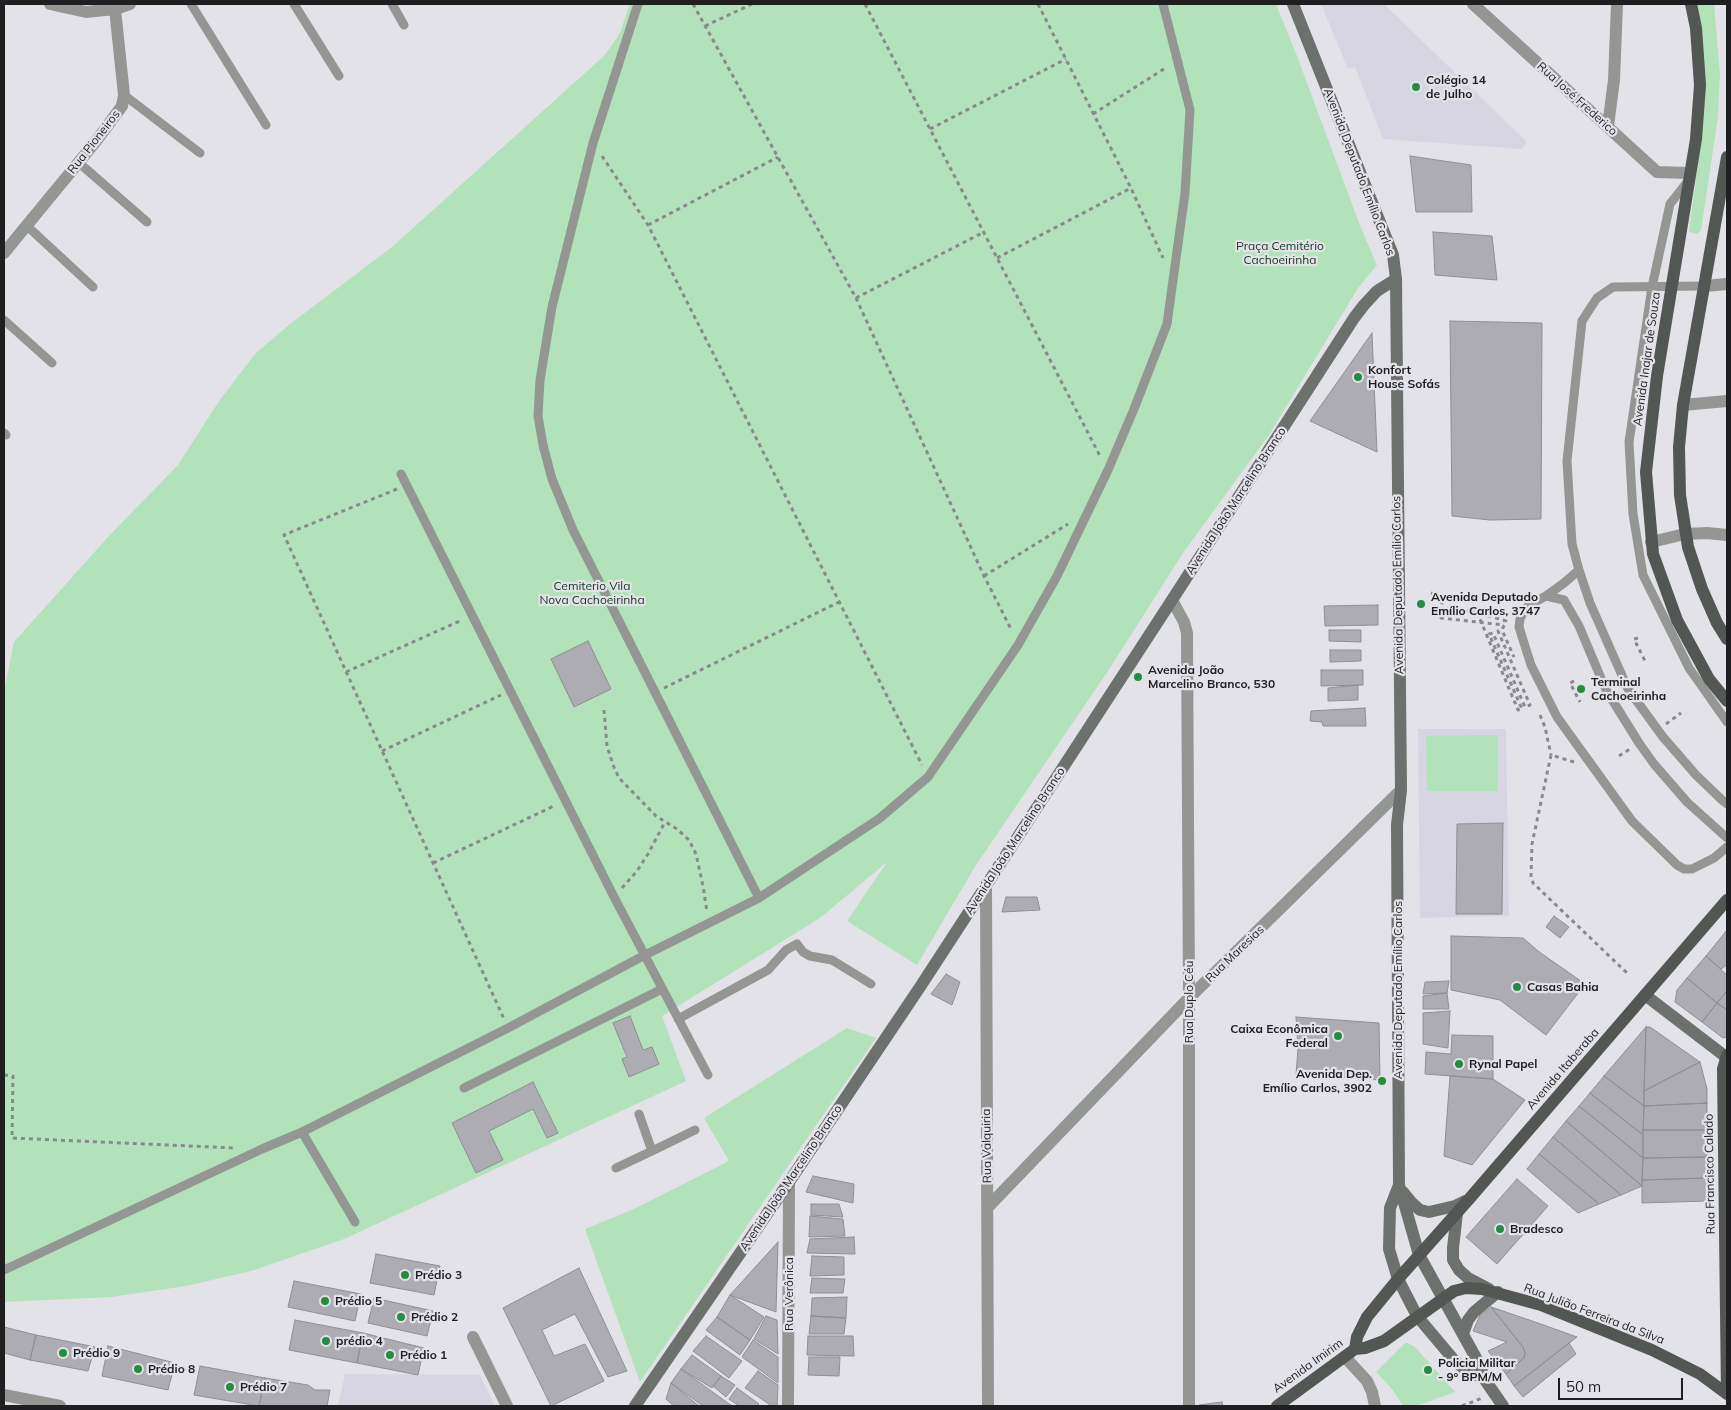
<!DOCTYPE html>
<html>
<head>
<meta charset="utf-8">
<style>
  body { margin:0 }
  #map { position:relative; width:1731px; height:1410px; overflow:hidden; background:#e3e2e9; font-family:Mulish,sans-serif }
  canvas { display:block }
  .frame { position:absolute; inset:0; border:5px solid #1f1e21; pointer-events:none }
  .scale { position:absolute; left:1558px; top:1378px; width:125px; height:22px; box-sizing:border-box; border:2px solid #1f1e21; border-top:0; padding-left:6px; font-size:15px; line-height:18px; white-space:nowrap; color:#1f1e21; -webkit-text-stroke:4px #e3e2e9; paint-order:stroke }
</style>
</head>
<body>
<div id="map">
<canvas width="1731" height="1410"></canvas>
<div class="frame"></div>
<div class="scale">50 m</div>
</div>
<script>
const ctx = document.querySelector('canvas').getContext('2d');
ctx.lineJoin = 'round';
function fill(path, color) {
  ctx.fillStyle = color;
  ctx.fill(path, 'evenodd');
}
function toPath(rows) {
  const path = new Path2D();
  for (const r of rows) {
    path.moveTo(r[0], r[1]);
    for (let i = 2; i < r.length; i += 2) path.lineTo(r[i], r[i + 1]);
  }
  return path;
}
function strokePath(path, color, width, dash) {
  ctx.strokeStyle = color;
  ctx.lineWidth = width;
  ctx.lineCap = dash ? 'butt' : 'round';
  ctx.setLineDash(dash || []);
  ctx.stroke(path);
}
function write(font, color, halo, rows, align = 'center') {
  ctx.font = font + ' Mulish,sans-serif';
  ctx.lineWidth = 4.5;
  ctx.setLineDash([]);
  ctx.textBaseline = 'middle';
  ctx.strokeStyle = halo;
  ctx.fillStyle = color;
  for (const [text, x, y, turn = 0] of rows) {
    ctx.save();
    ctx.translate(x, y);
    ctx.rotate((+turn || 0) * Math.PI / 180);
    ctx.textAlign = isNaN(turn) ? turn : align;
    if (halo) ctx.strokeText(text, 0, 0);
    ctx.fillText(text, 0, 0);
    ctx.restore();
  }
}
fill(toPath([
  [1321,4,1384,4,1527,142,1522,149,1383,139,1355,67,1348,69],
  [1418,729,1506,729,1509,916,1420,918],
  [345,1374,480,1375,495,1406,338,1406]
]), '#d8d5e3');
fill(toPath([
  [630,4,1276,4,1297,56,1361,228,1377,265,1358,288,1269,435,1183,553,1108,671,976,865,917,965,847,921,887,862,820,918,662,1016,686,1081,344,1239,251,1271,186,1286,111,1297,4,1302,4,692,14,642,108,537,178,465,219,401,255,354,290,324,392,247,605,55,620,33],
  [1697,4,1714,4,1720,74,1718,117,1701,230,1697,234,1689,232,1703,126],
  [1498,735,1498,791,1427,791,1426,736],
  [847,1028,876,1038,640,1382,585,1229,634,1209,729,1161,704,1118],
  [1405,1343,1408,1343,1415,1347,1455,1392,1416,1406,1403,1406,1392,1389,1376,1372]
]), '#b1e2b9');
const building = toPath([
  [1410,156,1471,165,1472,212,1416,212,1410,156],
  [1433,232,1492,236,1497,280,1435,275,1433,232],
  [1450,321,1542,323,1541,519,1490,520,1452,516,1450,321],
  [1372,333,1377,452,1310,421,1372,333],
  [1378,605,1378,625,1325,626,1324,606,1378,605],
  [1329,630,1361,630,1361,642,1329,641,1329,630],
  [588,641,611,689,574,707,551,659,588,641],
  [1330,650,1361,650,1361,661,1330,662,1330,650],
  [1321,670,1363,670,1363,685,1321,686,1321,670],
  [1358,685,1358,700,1328,701,1328,688,1358,685],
  [1365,708,1366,726,1323,726,1322,722,1310,721,1311,711,1365,708],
  [1503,823,1502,914,1456,914,1457,824,1503,823],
  [1006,897,1037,897,1040,910,1002,912,1006,897],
  [1554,916,1569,927,1560,938,1546,927,1554,916],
  [1727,930,1727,965,1721,969,1706,956,1727,930],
  [1451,936,1523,938,1538,951,1585,984,1546,1035,1500,1000,1451,990,1451,936],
  [1706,956,1727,975,1727,991,1717,1003,1687,978,1706,956],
  [946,974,960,982,952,1005,931,994,946,974],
  [1687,978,1717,1003,1702,1022,1675,1002,1677,990,1687,978],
  [1449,981,1447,993,1423,994,1425,982,1449,981],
  [1727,991,1727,1010,1717,1003,1727,991],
  [1447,993,1449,1009,1423,1009,1423,996,1447,993],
  [1717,1003,1727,1010,1727,1037,1723,1038,1702,1022,1717,1003],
  [1450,1011,1448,1048,1423,1044,1423,1013,1450,1011],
  [630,1016,643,1050,652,1047,659,1064,629,1077,622,1059,627,1057,613,1023,630,1016],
  [1296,1017,1379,1023,1380,1080,1296,1074,1298,1049,1296,1017],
  [1646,1027,1644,1091,1644,1106,1604,1076,1646,1027],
  [1646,1027,1650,1027,1700,1062,1644,1091,1646,1027],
  [1452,1035,1493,1036,1493,1079,1425,1074,1426,1052,1451,1054,1452,1035],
  [1700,1062,1707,1089,1707,1103,1644,1106,1644,1091,1700,1062],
  [1450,1076,1493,1079,1525,1100,1472,1165,1444,1156,1450,1076],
  [1604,1076,1644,1106,1643,1135,1590,1093,1604,1076],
  [533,1082,558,1133,547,1138,533,1109,489,1131,503,1160,476,1173,452,1123,533,1082],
  [1590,1093,1643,1135,1643,1158,1579,1106,1590,1093],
  [1707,1103,1707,1130,1643,1130,1644,1106,1707,1103],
  [1579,1106,1643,1158,1642,1186,1566,1121,1579,1106],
  [1566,1121,1642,1186,1621,1195,1553,1137,1566,1121],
  [1643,1130,1707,1130,1707,1157,1643,1158,1643,1130],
  [1553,1137,1621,1195,1599,1204,1539,1154,1553,1137],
  [1539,1154,1599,1204,1578,1213,1527,1169,1539,1154],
  [1707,1157,1707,1178,1642,1180,1643,1158,1707,1157],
  [813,1176,854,1184,853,1203,806,1192,813,1176],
  [1707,1178,1707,1201,1642,1203,1642,1180,1707,1178],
  [1517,1179,1548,1206,1497,1264,1466,1237,1517,1179],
  [811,1204,839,1204,843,1217,811,1215,811,1204],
  [810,1216,843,1219,845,1236,809,1237,810,1216],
  [854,1237,855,1254,807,1253,810,1239,854,1237],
  [778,1242,776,1312,730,1295,778,1242],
  [376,1254,440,1266,434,1295,370,1283,376,1254],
  [812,1256,844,1257,844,1275,810,1276,812,1256],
  [579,1268,627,1371,608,1377,575,1314,542,1330,554,1356,585,1344,604,1381,551,1406,503,1308,579,1268],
  [812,1278,845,1279,843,1293,810,1293,812,1278],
  [294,1281,361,1294,355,1321,288,1307,294,1281],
  [730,1295,764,1317,750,1340,717,1317,730,1295],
  [847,1297,846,1318,811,1316,812,1298,847,1297],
  [374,1298,433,1311,427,1336,368,1323,374,1298],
  [1491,1307,1523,1347,1525,1353,1524,1358,1506,1374,1488,1351,1507,1342,1473,1331,1480,1315,1491,1307],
  [1491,1307,1538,1323,1577,1337,1514,1386,1506,1374,1524,1358,1525,1353,1523,1347,1491,1307],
  [766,1316,777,1320,778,1354,754,1339,766,1316],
  [811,1316,846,1318,844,1334,809,1334,811,1316],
  [717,1317,750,1340,740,1355,706,1330,717,1317],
  [295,1320,363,1333,357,1363,289,1350,295,1320],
  [4,1327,36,1335,30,1360,4,1353,4,1327],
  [363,1333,424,1348,418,1375,357,1363,363,1333],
  [36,1335,95,1347,88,1371,30,1360,36,1335],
  [706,1336,742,1361,729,1378,693,1351,706,1336],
  [808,1336,853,1336,854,1356,807,1355,808,1336],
  [753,1340,778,1357,778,1383,742,1357,753,1340],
  [1569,1343,1576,1354,1523,1397,1514,1386,1569,1343],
  [108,1346,175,1363,168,1390,102,1376,108,1346],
  [692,1355,721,1376,712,1388,681,1369,692,1355],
  [809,1357,840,1357,839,1376,808,1375,809,1357],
  [200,1366,265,1378,259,1406,194,1395,200,1366],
  [681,1369,732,1406,703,1406,671,1383,681,1369],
  [758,1371,778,1385,777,1406,772,1406,745,1388,758,1371],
  [721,1376,735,1385,726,1397,713,1386,721,1376],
  [265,1378,308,1385,315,1390,330,1390,327,1406,259,1406,265,1378],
  [671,1383,699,1406,674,1406,666,1399,671,1383],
  [737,1388,759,1404,757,1406,739,1406,729,1399,737,1388],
  [1222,1402,1223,1406,1199,1406,1199,1405,1222,1402]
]);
fill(building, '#adacb2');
strokePath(building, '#8f8e94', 1);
strokePath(toPath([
  [693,4,856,298,984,576,1012,631],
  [865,4,1100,456],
  [1038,4,1131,188,1163,258],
  [705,26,752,4],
  [1093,114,1167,67],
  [930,129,1066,59],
  [602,156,648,225,922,765],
  [648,225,778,157],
  [997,258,1131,188],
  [856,298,984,232],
  [397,489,284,535,504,1019],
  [984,576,1068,524],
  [1431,593,1443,597,1441,609,1472,611,1506,621,1502,630,1514,657],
  [1441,609,1441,618,1504,625],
  [1638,638,1634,639,1646,663],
  [346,672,462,620],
  [1574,681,1570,683,1580,702],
  [664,688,839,602],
  [604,710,607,746,613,765,619,778,656,816,677,829,689,840,696,854,703,886,707,912],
  [1540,715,1545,727,1551,755],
  [1666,724,1681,713],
  [382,751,501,695],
  [1619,756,1630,749],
  [1574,762,1551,755,1532,844,1531,876,1533,883,1627,973],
  [433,863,556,805],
  [622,888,637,871,648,854,665,822],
  [4,1075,13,1076,12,1138,234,1148],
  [1462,1406,1482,1398]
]), '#89888d', 3, [4, 4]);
strokePath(toPath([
  [191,4,266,125],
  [294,4,339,76],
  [392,4,404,25],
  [638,4,593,143,552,307,540,380,538,416,543,445,552,479,573,530,759,898],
  [124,95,200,153],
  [78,162,147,222],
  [1688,181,1670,204,1652,287,1629,442,1633,514,1643,575,1689,668,1727,722],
  [27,226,93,287],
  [1705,286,1613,287,1597,298,1582,321,1567,461,1572,544,1579,570,1590,603,1628,689,1663,737,1696,775,1722,800,1727,804],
  [4,320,52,363],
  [4,433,6,435],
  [401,474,614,897,708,1075],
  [1546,596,1564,583,1579,570],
  [1727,838,1687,802,1654,764,1639,743,1606,690,1579,626,1564,600,1546,596,1529,605,1524,611,1520,619,1519,627,1531,665,1557,717,1632,821,1677,865,1684,869,1692,869,1714,858,1727,847],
  [678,1019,768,970,786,950,797,944,803,952,810,956,832,960,871,984],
  [464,1088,662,989],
  [639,1114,652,1151,695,1130],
  [302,1132,355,1222],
  [616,1168,652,1151],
  [4,1270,262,1149,302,1132,508,1028,645,955,759,898,880,818,928,777,1018,645,1057,576,1108,470,1134,409,1167,324,1185,193,1190,110,1163,4]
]), '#939693', 9);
strokePath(toPath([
  [50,4,86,12,115,9,130,4],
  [1473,4,1657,172,1689,173],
  [1608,126,1614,80,1617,4],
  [4,253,97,140,122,106,124,95,115,9,113,4],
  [1705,286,1727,284],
  [1683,405,1727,401],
  [1651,542,1685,534,1707,533,1727,535],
  [1172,600,1184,622,1187,633,1189,998,1189,1406],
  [986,887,988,1406],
  [988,1207,1189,998,1401,790],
  [473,1337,507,1406],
  [1345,1357,1367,1381,1372,1392,1375,1406],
  [4,1395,60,1406],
  [788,1406,789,1182]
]), '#939693', 12);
strokePath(toPath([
  [1293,4,1393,255,1396,279,1401,790,1397,825,1399,1185,1419,1255,1481,1367,1483,1377,1503,1406],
  [1645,995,1726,1057],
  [1399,1185,1390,1208,1389,1249,1398,1279,1417,1316,1454,1360,1469,1373,1483,1377],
  [1403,1192,1412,1203,1420,1210,1429,1212,1455,1206,1465,1201],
  [1457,1213,1453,1248,1453,1260,1459,1270,1468,1278,1489,1289],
  [1463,1334,1468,1320,1474,1312,1498,1292],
  [635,1406,789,1182,920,987,1172,600,1354,318,1364,305,1377,291,1396,279]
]), '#6d716d', 12);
strokePath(toPath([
  [1691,4,1696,28,1700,85,1696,139,1657,376,1646,472,1653,554,1677,620,1709,679,1727,701],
  [1727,157,1683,405,1679,447,1680,495,1688,547,1702,589,1717,623,1727,639],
  [1355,1349,1357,1337,1367,1317,1398,1279,1470,1198,1727,900],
  [1727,1394,1723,1069,1727,1055],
  [1277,1406,1355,1349,1365,1348,1384,1341,1454,1291,1466,1288,1482,1289,1541,1305,1652,1350,1700,1374,1727,1394]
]), '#525753', 12);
strokePath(toPath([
  [1477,612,1518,710,1522,709,1489,634,1493,633,1525,707,1530,705,1498,631,1502,630]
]), '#89888d', 3, [4, 4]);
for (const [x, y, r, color] of [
  [1416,87,5,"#238d44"],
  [1358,377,5,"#238d44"],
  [1421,604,5,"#238d44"],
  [1138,677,5,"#238d44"],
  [1581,689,5,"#238d44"],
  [1517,987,5,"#238d44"],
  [1338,1036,5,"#238d44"],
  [1459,1064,5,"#238d44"],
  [1382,1081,5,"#238d44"],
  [1500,1229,5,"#238d44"],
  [405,1275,5,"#238d44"],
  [325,1301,5,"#238d44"],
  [401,1317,5,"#238d44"],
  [326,1341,5,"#238d44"],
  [63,1353,5,"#238d44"],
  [390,1355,5,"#238d44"],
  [138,1369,5,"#238d44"],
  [1428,1370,5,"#238d44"],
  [230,1387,5,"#238d44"]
]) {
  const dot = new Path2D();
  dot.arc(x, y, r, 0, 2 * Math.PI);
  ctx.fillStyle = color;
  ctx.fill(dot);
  strokePath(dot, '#e3e2e9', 2);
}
write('bold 12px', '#1f1e21', '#e3e2e9', [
  ["Colégio 14",1426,80],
  ["de Julho",1426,94],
  ["Konfort",1368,370],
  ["House Sofás",1368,384],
  ["Avenida Deputado",1431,597],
  ["Emílio Carlos, 3747",1431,611],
  ["Avenida João",1148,670],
  ["Marcelino Branco, 530",1148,684],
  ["Terminal",1591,682],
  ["Cachoeirinha",1591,696],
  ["Casas Bahia",1527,987],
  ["Caixa Econômica",1328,1029,"right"],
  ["Federal",1328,1043,"right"],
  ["Rynal Papel",1469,1064],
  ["Avenida Dep.",1372,1074,"right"],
  ["Emílio Carlos, 3902",1372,1088,"right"],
  ["Bradesco",1510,1229],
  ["Prédio 3",415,1275],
  ["Prédio 5",335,1301],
  ["Prédio 2",411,1317],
  ["prédio 4",336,1341],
  ["Prédio 9",73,1353],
  ["Prédio 1",400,1355],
  ["Policia Militar",1438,1363],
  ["- 9º BPM/M",1438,1377],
  ["Prédio 8",148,1369],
  ["Prédio 7",240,1387]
], 'left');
write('12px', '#1f1e21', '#e3e2e9', [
  ["Rua José Frederico",1577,99,42],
  ["Rua Pioneiros",94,142,-52],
  ["Avenida Deputado Emílio Carlos",1359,172,69],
  ["Avenida Inajar de Souza",1647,359,-82],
  ["Avenida João Marcelino Branco",1236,501,-57],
  ["Avenida Deputado Emílio Carlos",1398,585,-91],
  ["Avenida João Marcelino Branco",1015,841,-57],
  ["Rua Maresias",1235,954,-44],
  ["Avenida Deputado Emílio Carlos",1398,990,-90],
  ["Rua Duplo Céu",1189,1002,-90],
  ["Avenida Itaberaba",1563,1069,-49],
  ["Rua Valquiria",987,1146,-91],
  ["Rua Francisco Calado",1710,1174,-91],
  ["Avenida João Marcelino Branco",791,1178,-56],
  ["Rua Verônica",789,1294,-90],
  ["Rua Julião Ferreira da Silva",1594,1314,21],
  ["Avenida Imirim",1308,1366,-36]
]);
write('12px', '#10391b', '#e3e2e9', [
  ["Praça Cemitério",1280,246],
  ["Cachoeirinha",1280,260],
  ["Cemiterio Vila",592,586],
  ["Nova Cachoeirinha",592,600]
]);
</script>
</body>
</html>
